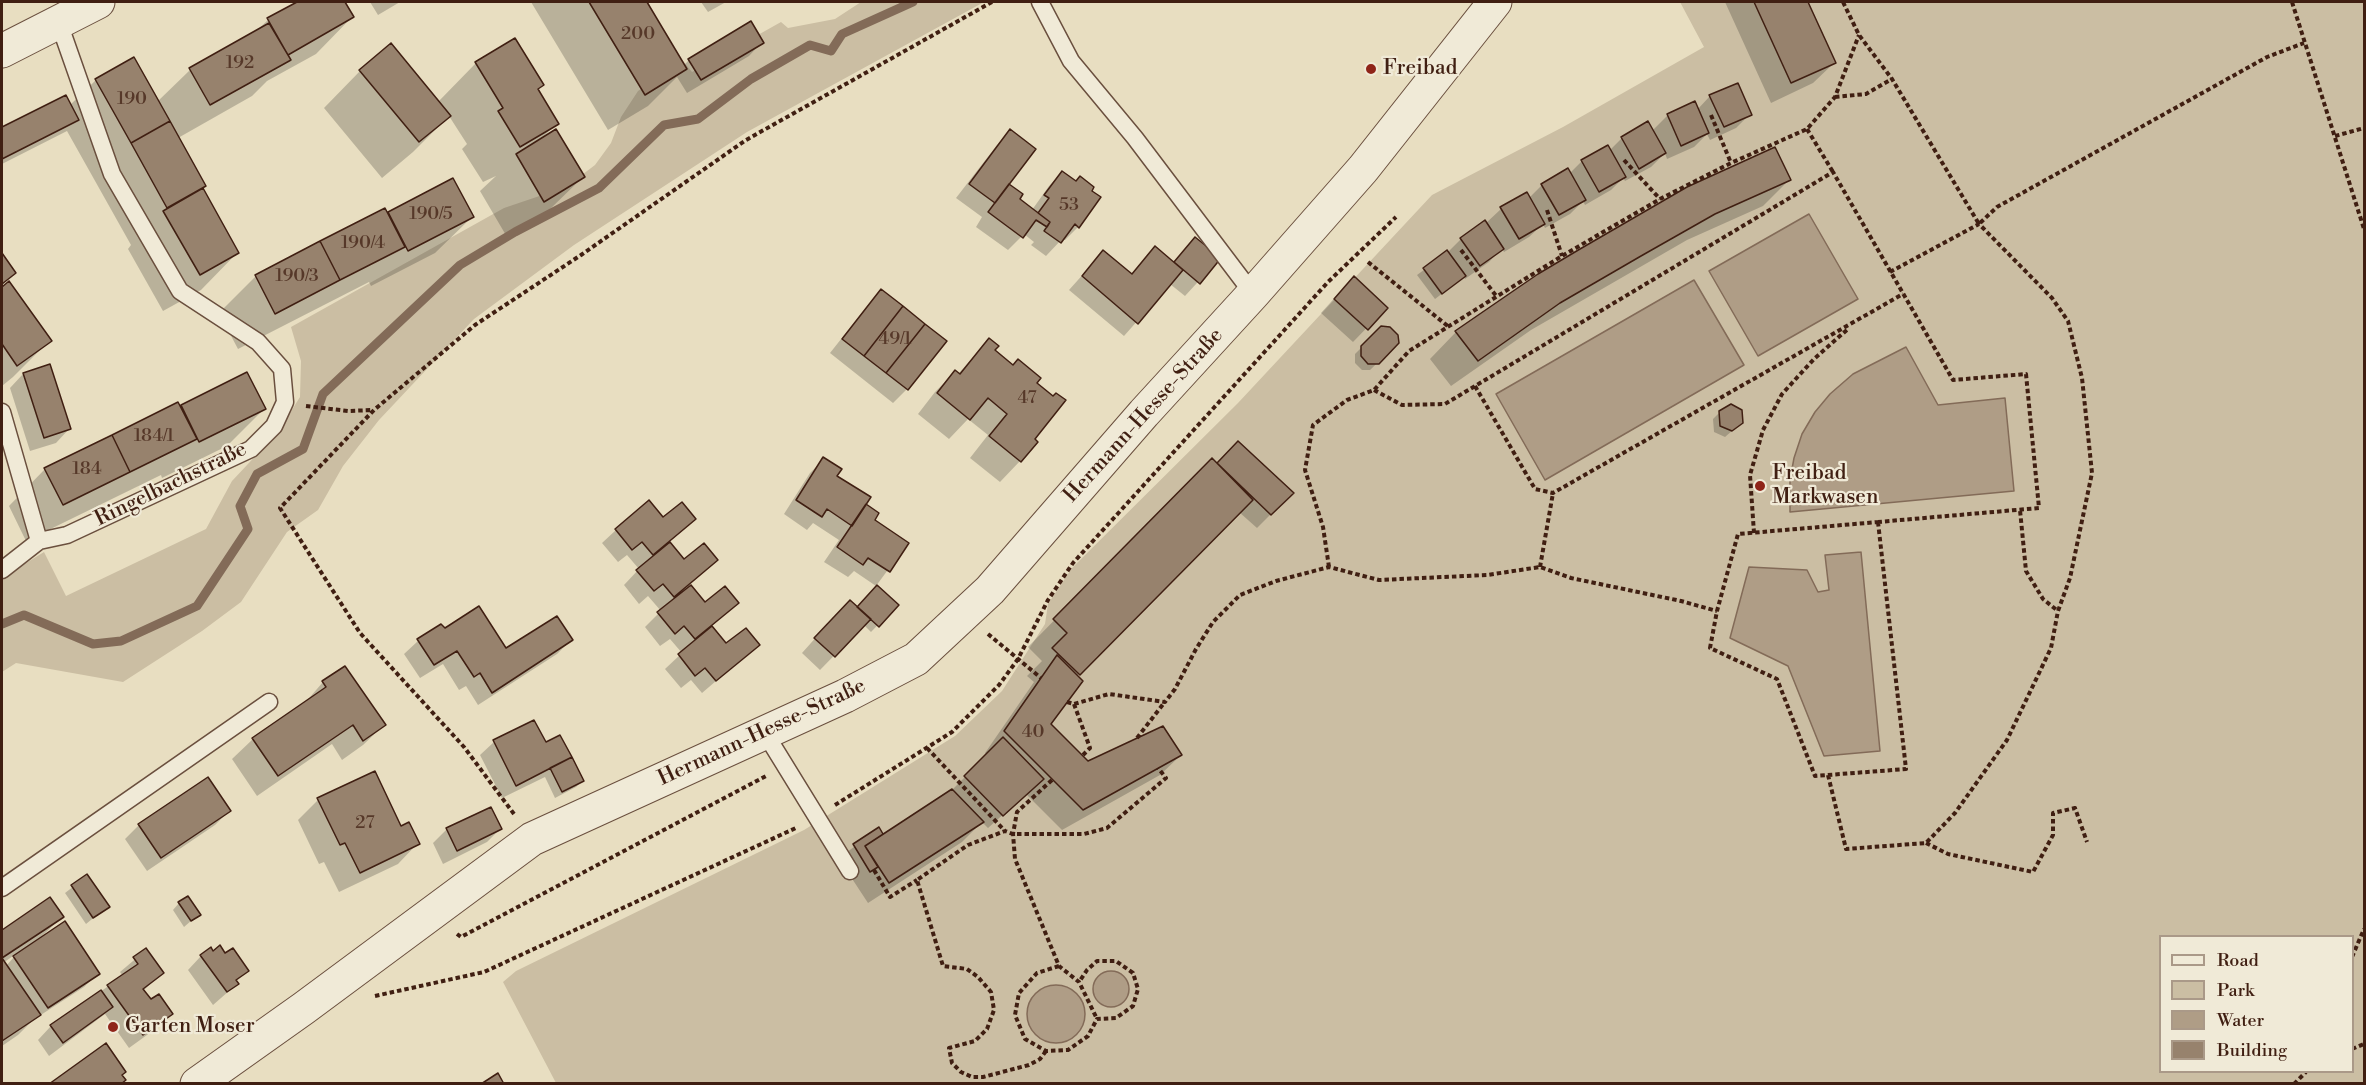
<!DOCTYPE html>
<html>
<head>
<meta charset="utf-8">
<style>
  body { margin:0 }
  #map { position:relative; width:2366px; height:1085px; overflow:hidden; background:#e8dec1; font-family:"Libre Bodoni",serif }
  canvas { display:block }
  .frame { position:absolute; inset:0; border:3px solid #401f12; pointer-events:none }
  .legend { position:absolute; left:2159px; top:935px; width:195px; height:138px; box-sizing:border-box; background:#f0ead7; border:2px solid #a98; margin:0; padding:8px 10px; list-style:none; font-size:18px; color:#401f12 }
  .legend li { display:flex; align-items:center; gap:12px; height:30px }
  .legend b { width:30px; border:2px solid #a98 }
</style>
</head>
<body>
<div id="map">
<canvas width="2366" height="1085"></canvas>
<div class="frame"></div>
<ul class="legend">
<li><b style="height:8px;background:#f0ead7"></b>Road</li>
<li><b style="height:16px;background:#cbbea3"></b>Park</li>
<li><b style="height:16px;background:#af9d86"></b>Water</li>
<li><b style="height:16px;background:#97826d"></b>Building</li>
</ul>
</div>
<script>
const ctx = document.querySelector('canvas').getContext('2d');
ctx.lineJoin = 'round';
function fill(path, color) {
  ctx.fillStyle = color;
  ctx.fill(path, 'evenodd');
}
function toPath(rows) {
  const path = new Path2D();
  for (const r of rows) {
    if (r.length === 3) {
      path.moveTo(r[0] + r[2], r[1]);
      path.arc(r[0], r[1], r[2], 0, 2 * Math.PI);
      continue;
    }
    path.moveTo(r[0], r[1]);
    for (let i = 2; i < r.length; i += 2) path.lineTo(r[i], r[i + 1]);
  }
  return path;
}
function strokePath(path, color, width, dash) {
  ctx.strokeStyle = color;
  ctx.lineWidth = width;
  ctx.lineCap = dash ? 'butt' : 'round';
  ctx.setLineDash(dash || []);
  ctx.stroke(path);
}
function write(font, color, halo, rows, align = 'center') {
  ctx.font = font + ' "Libre Bodoni",serif';
  ctx.lineWidth = 4.5;
  ctx.setLineDash([]);
  ctx.textBaseline = 'middle';
  ctx.strokeStyle = halo;
  ctx.fillStyle = color;
  for (const [text, x, y, turn = 0] of rows) {
    ctx.save();
    ctx.translate(x, y);
    ctx.rotate((+turn || 0) * Math.PI / 180);
    ctx.textAlign = isNaN(turn) ? turn : align;
    if (halo) ctx.strokeText(text, 0, 0);
    ctx.fillText(text, 0, 0);
    ctx.restore();
  }
}
fill(toPath([
  [861,2,984,2,747,132,574,245,474,319,379,420,343,466,318,510,287,532,241,602,202,631,123,682,16,663,2,672,2,578,44,552,66,596,206,529,232,481,278,432,300,397,301,361,291,327,504,208,566,187,595,165,611,143,621,117,638,91,683,61,692,72,781,22,788,28,835,19],
  [1680,2,2364,2,2364,1083,556,1083,503,982,516,971,804,830,955,736,1002,691,1045,624,1048,604,1072,568,1238,403,1432,195,1563,127,1704,47],
  [2160,936,2352,936,2352,1072,2160,1072]
]), '#cbbea3');
const water = toPath([
  [1809,214,1858,299,1758,356,1709,271,1809,214],
  [1694,280,1744,365,1545,480,1496,394,1694,280],
  [1906,347,1938,405,2005,398,2014,491,1790,512,1790,480,1794,458,1802,434,1815,412,1830,394,1853,374,1906,347],
  [1861,552,1880,751,1824,756,1788,666,1730,638,1749,567,1807,570,1818,592,1829,590,1825,555,1861,552],
  [1111,989,18],
  [1056,1014,29]
]);
fill(water, '#af9d86');
strokePath(water, '#836b58', 1.5);
fill(toPath([
  [300,2,343,2,352,17,316,54,267,81,252,96,178,138,205,186,201,189,237,253,201,290,163,311,128,249,131,245,67,131,2,164,2,129,66,97,70,105,96,80,157,102,190,70,254,33,268,20],
  [370,2,400,2,378,15],
  [531,2,645,2,683,66,689,60,762,42,749,56,687,93,677,77,648,106,608,130],
  [701,2,726,2,708,12],
  [1725,2,1806,2,1834,63,1813,83,1771,103],
  [476,63,542,85,537,90,557,123,542,138,583,177,546,213,507,237,480,191,496,176,483,182,462,149,467,144,449,116,413,152,382,178,324,108,360,71,438,102],
  [1710,96,1750,114,1736,128,1710,140,1707,134,1694,147,1667,159,1665,153,1651,167,1625,181,1623,178,1611,190,1585,205,1583,201,1570,214,1545,228,1543,224,1529,237,1504,252,1502,248,1489,262,1465,279,1464,277,1435,299,1417,275,1447,253,1461,239,1485,224,1501,209,1527,194,1529,198,1542,185,1569,174,1582,161,1609,151,1622,138,1652,131,1668,115,1697,110],
  [1010,131,1007,185,1018,200,1032,210,1049,186,1062,172,1078,227,1065,240,1062,239,1046,256,1031,245,1034,242,1024,234,1008,250,976,227,982,217,956,198,997,145],
  [453,180,472,217,435,253,371,286,369,282,238,349,219,313,256,276,387,214],
  [1789,180,1763,206,1687,240,1531,330,1451,386,1430,359,1456,332],
  [1195,239,1219,259,1185,296,1170,284,1124,336,1069,290,1103,252,1130,275,1155,248,1173,263],
  [2,256,14,273,2,286],
  [9,284,50,340,13,377,2,386,2,289],
  [882,291,907,389,893,403,830,353,868,305],
  [1340,292,1386,308,1353,342,1321,313],
  [1381,328,1398,343,1370,370,1362,370,1355,363,1355,354],
  [989,340,993,351,1053,398,1020,461,1000,482,970,458,988,435,968,419,949,439,918,414,935,392,955,372,958,374],
  [49,366,69,429,56,443,30,451,10,388,23,374],
  [246,374,264,409,227,446,162,478,161,475,26,541,9,506,45,469],
  [1720,412,1741,423,1725,437,1714,432,1713,419],
  [1238,443,1278,507,1257,528,1239,512,1076,677,1049,724,1088,763,1181,755,1160,775,1062,830,1026,794,988,828,982,822,962,842,868,903,845,868,847,852,879,829,882,834,877,838,951,791,987,755,985,753,1034,682,1027,676,1042,661,1028,647,1212,460,1216,465],
  [824,459,835,476,873,520,907,544,876,586,854,571,848,577,824,562,839,540,813,523,807,530,784,514,810,473],
  [663,519,694,519,669,542,684,561,716,560,689,585,705,604,737,603,711,627,726,645,758,645,702,693,691,680,681,688,665,669,682,653,670,639,660,646,645,627,661,611,648,596,639,604,624,585,639,569,627,555,618,562,602,543,616,530],
  [897,605,871,632,864,625,820,670,802,653,836,615,857,608],
  [445,630,505,650,571,640,557,654,478,705,466,686,459,690,443,664,420,678,404,654,418,641],
  [323,682,384,725,363,745,342,760,332,744,257,796,232,759,253,739,304,704],
  [494,742,545,744,582,781,576,787,555,798,545,777,502,798,480,755],
  [318,800,401,828,418,843,398,864,339,892,324,862,319,864,298,820],
  [229,811,215,825,147,871,125,839,139,825],
  [447,829,500,829,487,842,443,864,433,843],
  [87,876,108,906,86,924,65,893],
  [50,899,62,917,40,938,98,973,84,987,33,1020,18,1035,2,1046,2,932],
  [13,956,14,957,6,966,3,963],
  [179,903,199,914,184,927,173,910],
  [146,950,162,973,143,991,151,1001,171,1013,158,1027,129,1048,105,1014,49,1056,38,1040,51,1026,123,976,120,972],
  [212,953,225,955,247,970,236,982,237,984,213,1005,188,970,201,956]
]), '#0003');
strokePath(toPath([
  [2,624,24,615,93,644,121,641,197,606,248,529,240,506,257,474,303,449,323,394,460,265,515,232,599,188,664,125,698,119,751,79,810,45,831,51,842,34,913,2]
]), '#836b58', 9);
const building = toPath([
  [297,2,345,2,354,17,288,55,267,18,297,2],
  [589,2,647,2,687,69,645,95,589,2],
  [1754,2,1808,2,1836,63,1791,83,1754,2],
  [751,21,764,43,701,80,688,59,751,21],
  [269,23,291,60,210,105,189,68,269,23],
  [515,38,544,85,538,89,559,124,520,147,498,111,503,108,475,62,515,38],
  [391,43,451,116,419,142,359,70,391,43],
  [134,57,170,121,131,143,95,79,134,57],
  [1738,83,1752,115,1724,127,1709,95,1738,83],
  [66,95,79,120,2,159,2,127,66,95],
  [1695,101,1709,133,1681,146,1667,114,1695,101],
  [170,121,206,186,167,208,131,143,170,121],
  [1648,121,1666,153,1639,169,1621,137,1648,121],
  [556,129,585,177,544,202,516,154,556,129],
  [1010,129,1036,149,995,203,969,184,1010,129],
  [1608,145,1626,177,1599,192,1581,160,1608,145],
  [1775,147,1791,180,1715,214,1641,256,1560,303,1478,361,1455,331,1538,274,1580,249,1687,187,1775,147],
  [1568,168,1586,200,1559,215,1541,184,1568,168],
  [1062,171,1076,181,1080,176,1094,187,1092,191,1101,197,1079,228,1075,224,1061,243,1044,231,1050,222,1038,213,1049,198,1044,195,1062,171],
  [453,178,474,217,408,251,388,212,453,178],
  [1009,184,1023,194,1020,199,1050,222,1047,227,1036,220,1023,238,988,212,1009,184],
  [203,188,239,253,200,275,163,211,203,188],
  [1527,192,1545,224,1519,239,1500,207,1527,192],
  [385,208,405,247,340,280,320,241,385,208],
  [1485,220,1504,249,1480,266,1460,238,1485,220],
  [1195,237,1221,258,1200,284,1174,262,1195,237],
  [320,241,340,280,275,314,255,275,320,241],
  [1155,246,1183,270,1138,324,1082,276,1103,250,1132,274,1155,246],
  [1447,250,1466,276,1442,294,1423,268,1447,250],
  [2,253,16,273,2,284,2,253],
  [1354,276,1388,308,1368,330,1334,299,1354,276],
  [9,281,52,341,17,366,2,344,2,287,9,281],
  [881,289,903,306,864,356,842,339,881,289],
  [903,306,925,324,886,373,864,356,903,306],
  [925,324,947,341,908,390,886,373,925,324],
  [1381,326,1390,327,1398,335,1399,343,1379,364,1368,364,1361,356,1361,346,1381,326],
  [989,338,999,346,995,350,1013,365,1018,359,1041,378,1037,383,1053,396,1056,393,1066,400,1035,439,1038,442,1021,462,989,436,1007,414,988,398,970,420,937,393,955,370,960,374,989,338],
  [50,364,71,429,44,438,23,373,50,364],
  [247,372,266,409,199,442,181,405,247,372],
  [178,402,197,439,130,472,112,435,178,402],
  [1731,404,1742,410,1743,423,1732,431,1720,426,1719,411,1731,404],
  [112,435,130,472,63,505,44,468,112,435],
  [1238,441,1294,493,1271,515,1217,463,1238,441],
  [823,457,842,469,837,476,871,497,852,526,827,509,822,517,796,500,823,457],
  [1212,458,1253,500,1080,675,1052,648,1067,633,1053,619,1212,458],
  [649,500,663,517,682,502,696,519,653,555,642,542,632,550,615,529,649,500],
  [866,504,879,513,875,520,909,543,890,572,868,558,863,565,837,547,866,504],
  [670,542,684,559,704,543,718,560,674,597,663,584,654,591,636,570,670,542],
  [691,585,705,602,725,586,739,603,695,639,684,626,675,634,657,612,691,585],
  [877,585,899,605,879,627,857,607,877,585],
  [850,600,871,619,835,657,814,638,850,600],
  [479,606,506,648,557,616,573,640,492,693,480,673,474,677,457,651,434,665,417,639,441,624,445,628,479,606],
  [712,626,726,643,746,628,760,645,716,681,705,668,695,676,678,654,712,626],
  [1057,655,1083,681,1051,724,1088,761,1163,726,1182,755,1083,810,1004,731,1057,655],
  [345,666,386,725,363,741,353,725,278,776,252,738,326,687,322,681,345,666],
  [534,720,546,742,560,735,572,757,516,786,493,740,534,720],
  [1003,737,1044,779,1003,816,964,776,1003,737],
  [572,757,584,781,562,792,550,768,572,757],
  [375,771,401,826,409,822,420,844,360,873,345,843,340,845,317,798,375,771],
  [208,777,231,811,161,858,138,824,208,777],
  [952,789,984,822,889,883,865,846,952,789],
  [491,807,502,829,457,851,446,828,491,807],
  [879,827,883,834,865,846,878,867,870,872,853,844,879,827],
  [87,874,110,907,93,918,71,885,87,874],
  [188,896,201,915,191,921,178,902,188,896],
  [50,897,64,917,2,958,41,1015,2,1041,2,930,50,897],
  [65,921,100,974,48,1008,13,956,65,921],
  [220,945,225,953,233,948,249,971,236,980,239,984,227,992,200,955,211,947,213,951,220,945],
  [146,948,164,973,143,989,151,999,159,994,173,1014,143,1035,107,985,138,964,133,957,146,948],
  [101,990,113,1007,63,1043,50,1025,101,990],
  [106,1043,126,1072,122,1075,126,1080,121,1084,49,1084,106,1043],
  [498,1073,504,1084,481,1084,498,1073]
]);
fill(building, '#97826d');
strokePath(building, '#401f12', 1.5);
const service = toPath([
  [1040,2,1071,61,1135,138,1253,294],
  [2,412,39,541],
  [2,570,39,541,67,535,251,449,274,426,285,402,282,369,258,342,180,291,112,174,59,23],
  [765,733,850,871],
  [2,888,269,702]
]);
const minor = toPath([
  [2,51,98,2],
  [197,1084,304,1008,532,839,845,696,916,659,990,590,1144,413,1253,294,1363,169,1495,2]
]);
strokePath(service, '#6a4f3e', 19);
strokePath(minor, '#6a4f3e', 35);
strokePath(toPath([
  [1843,2,1859,35,1892,79,1979,224,1997,207,2267,57,2304,43],
  [2292,2,2364,229],
  [1835,97,1866,94,1892,79],
  [1711,115,1731,163],
  [1807,129,1833,172],
  [2335,136,2364,128],
  [1624,160,1660,199],
  [1547,210,1562,256],
  [1461,250,1497,297],
  [1368,262,1449,327],
  [1890,272,1979,224,2052,298,2068,321,2082,378,2092,473,2070,578,2058,611,2043,599,2026,571,2020,510],
  [1475,386,1535,489,1553,493,1903,294],
  [1374,390,1402,405,1445,404,1833,172,1953,380,2026,374,2039,508,1878,522],
  [306,406,348,411,373,410],
  [1878,522,1906,769,1815,776,1777,679,1710,648,1717,611,1738,534,1878,522],
  [1754,533,1750,475,1763,430,1782,394,1814,359,1849,328],
  [1329,567,1323,527,1305,470,1313,425,1347,400,1374,390,1409,351,1562,256,1660,199,1731,163,1807,129,1835,97,1859,35],
  [1540,567,1553,493],
  [988,634,1041,678],
  [1067,702,1074,704,1109,694,1165,702,1175,689,1196,649,1213,622,1240,595,1276,581,1329,567,1379,580,1487,575,1540,567,1571,578,1681,601,1717,611],
  [1074,704,1090,748,1083,755],
  [1137,738,1164,703],
  [927,748,1005,831],
  [1828,775,1846,849,1926,843,1955,813,2007,740,2051,648,2058,611],
  [1052,780,1017,812,1013,834,1015,859,1059,966,1079,982,1097,1019],
  [835,805,952,732,999,685,1018,659,1048,600,1073,563,1328,282,1396,217],
  [514,814,464,747,360,633,280,508,374,410,475,325,581,255,746,140,992,2],
  [1926,843,1948,854,2033,872,2053,835,2053,813,2075,808,2087,842],
  [874,870,890,897,917,880],
  [457,934,461,937,766,776],
  [2352,957,2364,929],
  [1059,966,1037,973,1019,993,1015,1015,1025,1039,1046,1051,1068,1050,1088,1036,1097,1019,1116,1018,1133,1006,1138,989,1133,973,1116,961,1097,961,1087,970,1079,982],
  [375,996,484,972,798,827],
  [2352,1049,2364,1044],
  [1046,1051,1040,1059,1029,1065,983,1077,972,1077,961,1072,952,1063,949,1048,975,1041,987,1029,994,1010,991,992,978,977,967,969,943,966,917,880,968,845,1005,831,1013,834,1084,834,1107,828,1166,778,1158,768],
  [2294,1084,2306,1072]
]), '#401f12', 4, [4.5, 3]);
strokePath(service, '#f0ead7', 16);
strokePath(minor, '#f0ead7', 33);
for (const [x, y, r, color] of [
  [1371,69,6,"#8f2418"],
  [1760,486,6,"#8f2418"],
  [113,1027,6,"#8f2418"]
]) {
  const dot = new Path2D();
  dot.arc(x, y, r, 0, 2 * Math.PI);
  ctx.fillStyle = color;
  ctx.fill(dot);
  strokePath(dot, '#f0ead7', 2);
}
write('18px', '#563829', null, [
  ["200",638,35],
  ["192",240,64],
  ["190",132,100],
  ["53",1069,206],
  ["190/5",431,215],
  ["190/4",363,244],
  ["190/3",297,277],
  ["49/1",895,340],
  ["47",1027,399],
  ["184/1",154,437],
  ["184",87,470],
  ["40",1033,733],
  ["27",365,824]
]);
write('21px', '#401f12', '#f0ead7', [
  ["Freibad",1383,69],
  ["Freibad",1772,474],
  ["Markwasen",1772,498],
  ["Garten Moser",125,1027]
], 'left');
write('21px', '#401f12', '#f0ead7', [
  ["Hermann-Hesse-Straße",1144,416,-48],
  ["Ringelbachstraße",171,485,-26],
  ["Hermann-Hesse-Straße",762,733,-25]
]);
</script>
</body>
</html>
